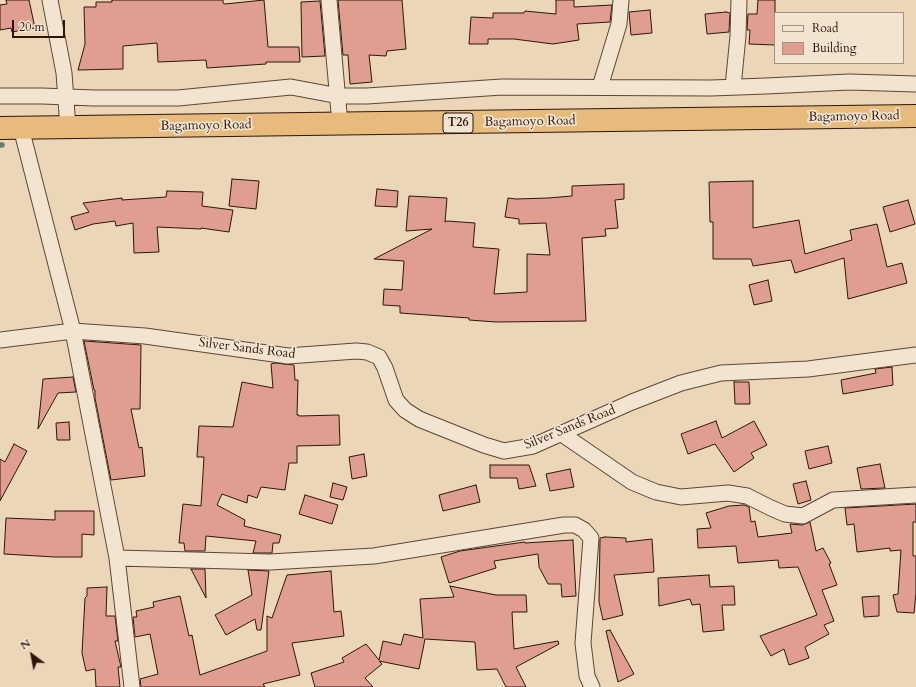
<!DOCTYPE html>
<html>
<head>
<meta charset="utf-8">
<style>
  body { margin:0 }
  #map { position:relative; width:916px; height:687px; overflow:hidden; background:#ebd6b7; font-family:Cardo,serif }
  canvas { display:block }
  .legend { position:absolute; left:774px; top:12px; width:130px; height:52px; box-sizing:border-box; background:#f2e4d0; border:1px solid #a39282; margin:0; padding:5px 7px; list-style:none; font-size:12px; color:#2d160c }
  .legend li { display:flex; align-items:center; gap:8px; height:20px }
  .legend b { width:20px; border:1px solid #a39282 }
  .north { position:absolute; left:12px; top:635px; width:40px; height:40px; -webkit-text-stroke:3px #f2e4d0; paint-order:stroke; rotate:328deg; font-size:11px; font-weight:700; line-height:16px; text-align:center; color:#2d160c }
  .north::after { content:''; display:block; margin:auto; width:14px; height:18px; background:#2d160c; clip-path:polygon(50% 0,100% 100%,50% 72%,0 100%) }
  .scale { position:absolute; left:12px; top:20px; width:53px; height:18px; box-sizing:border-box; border:2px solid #2d160c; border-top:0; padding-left:5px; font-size:12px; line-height:14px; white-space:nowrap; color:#2d160c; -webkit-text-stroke:3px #f2e4d0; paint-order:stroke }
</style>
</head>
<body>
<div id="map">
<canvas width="916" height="687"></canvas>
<ul class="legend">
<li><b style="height:5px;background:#f2e4d0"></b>Road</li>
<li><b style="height:11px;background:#df9e8f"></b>Building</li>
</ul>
<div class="north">N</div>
<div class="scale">20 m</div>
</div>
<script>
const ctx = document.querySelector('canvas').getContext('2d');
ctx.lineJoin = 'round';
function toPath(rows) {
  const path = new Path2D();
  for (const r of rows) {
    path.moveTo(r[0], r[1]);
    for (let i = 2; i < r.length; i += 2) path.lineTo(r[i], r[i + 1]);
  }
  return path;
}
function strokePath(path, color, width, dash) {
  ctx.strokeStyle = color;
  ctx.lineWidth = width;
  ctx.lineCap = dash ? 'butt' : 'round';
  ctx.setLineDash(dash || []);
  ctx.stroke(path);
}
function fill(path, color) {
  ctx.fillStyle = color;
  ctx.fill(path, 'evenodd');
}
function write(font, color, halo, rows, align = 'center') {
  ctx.font = font + ' Cardo,serif';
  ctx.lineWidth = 3.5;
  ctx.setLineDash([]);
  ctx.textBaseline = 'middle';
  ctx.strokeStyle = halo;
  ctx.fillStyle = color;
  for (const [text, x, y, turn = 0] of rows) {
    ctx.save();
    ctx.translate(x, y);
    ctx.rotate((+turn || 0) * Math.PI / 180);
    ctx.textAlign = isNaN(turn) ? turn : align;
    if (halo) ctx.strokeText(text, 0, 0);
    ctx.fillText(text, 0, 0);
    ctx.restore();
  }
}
strokePath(toPath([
  [0,145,2,145]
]), '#6d786c', 5.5);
const building = toPath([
  [6,0,29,0,35,28,12,32,11,28,0,30,0,5,7,4,6,0],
  [112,0,223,0,223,3,225,4,264,0,268,47,299,47,300,62,266,62,266,64,207,68,206,60,158,62,157,43,123,46,123,69,78,70,85,44,84,7,96,7,96,2,112,2,112,0],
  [338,0,402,0,406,49,387,51,386,56,369,55,372,82,350,84,348,55,343,55,338,0],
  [556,0,574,0,574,7,612,5,610,22,577,24,579,40,553,44,514,39,488,39,488,44,469,44,471,17,493,18,493,13,524,13,525,11,556,14,556,0],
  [758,0,775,0,775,45,749,44,750,30,747,30,748,14,757,14,758,0],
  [320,1,325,56,302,57,301,2,320,1],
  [650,10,652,33,631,35,629,12,650,10],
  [726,12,730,13,729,32,707,34,705,14,726,12],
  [232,179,259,181,256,209,229,206,232,179],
  [753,181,753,228,799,220,805,254,852,240,850,230,877,224,887,267,902,263,907,283,848,299,844,258,795,273,791,260,753,266,751,259,713,259,713,222,710,222,709,182,753,181],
  [624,184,624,199,615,200,618,228,605,229,606,236,582,238,586,321,496,322,469,320,469,318,400,313,400,306,383,305,384,289,402,290,404,261,374,259,432,229,406,231,409,196,447,198,445,222,447,221,475,223,473,247,499,249,494,294,527,292,527,254,550,255,546,223,519,224,519,219,505,217,508,198,516,199,548,198,572,196,572,186,624,184],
  [377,189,398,191,397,207,375,206,377,189],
  [167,191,203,192,202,206,233,210,229,232,201,228,201,229,157,227,159,252,134,253,133,223,116,226,115,221,93,224,75,230,71,217,89,212,83,203,122,198,122,200,166,197,167,191],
  [908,200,915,224,890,232,883,207,908,200],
  [768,280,772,301,754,305,749,285,768,280],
  [84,341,141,345,140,409,131,409,139,448,142,447,145,476,111,480,95,398,95,390,94,390,84,341],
  [275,363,294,365,295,380,298,380,297,415,299,415,299,416,339,415,340,445,297,446,297,463,289,463,285,490,261,487,257,498,248,495,247,503,222,494,217,505,245,520,244,526,281,535,279,543,273,543,272,553,253,553,256,541,206,536,205,551,185,551,184,543,179,543,183,504,201,506,204,457,197,457,199,426,233,427,242,382,273,388,271,364,275,363],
  [892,367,893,385,843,394,841,380,876,373,875,369,892,367],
  [73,377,76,392,58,393,38,429,43,379,73,377],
  [734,382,749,382,750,404,735,404,734,382],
  [716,421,722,438,754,421,767,445,751,453,754,458,734,472,715,444,688,454,681,434,716,421],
  [69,422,70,440,57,440,56,423,69,422],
  [14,444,27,451,0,501,0,459,5,462,14,444],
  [828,446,832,463,809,469,805,451,828,446],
  [364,454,367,476,352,479,349,457,364,454],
  [880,464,885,488,861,489,857,468,880,464],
  [490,465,529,465,536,486,519,489,517,478,490,478,490,465],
  [570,469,574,487,550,491,546,474,570,469],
  [806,481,811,500,798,504,793,484,806,481],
  [333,483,347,487,343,500,330,497,333,483],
  [476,485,480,502,443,511,439,495,476,485],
  [305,495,338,505,332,524,299,514,305,495],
  [916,504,916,522,913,522,913,556,916,556,916,593,914,613,897,612,893,595,898,594,901,550,890,551,890,548,857,552,854,524,847,525,845,508,916,504],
  [744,505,749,507,751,522,755,521,758,537,792,533,790,524,802,525,810,522,816,551,823,548,831,563,829,564,837,585,822,590,834,621,824,625,829,634,805,647,809,658,789,665,784,649,771,656,760,636,817,615,798,567,779,568,778,560,738,563,736,546,698,548,697,529,711,528,706,513,729,506,744,505],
  [55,511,94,511,94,535,82,534,82,557,55,557,4,554,6,518,55,520,55,511],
  [605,537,626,538,626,542,652,539,654,572,614,575,623,615,603,620,599,602,600,538,605,537],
  [573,540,576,596,562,597,561,584,548,584,539,567,538,554,494,561,496,568,449,583,441,557,460,551,525,542,525,543,573,540],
  [191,569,205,569,206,598,191,569],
  [248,570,269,571,261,630,257,630,255,619,226,635,215,615,252,595,248,570],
  [331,571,334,612,341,611,344,636,292,643,300,675,263,684,265,687,141,687,140,679,158,674,150,634,135,637,133,617,137,617,136,611,154,607,153,602,180,596,189,636,192,635,200,675,267,651,267,616,272,618,287,575,331,571],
  [709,575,710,587,734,586,735,605,722,605,724,630,703,632,700,604,692,605,690,599,659,606,658,578,709,575],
  [450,586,496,595,526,595,527,612,512,612,514,649,558,641,559,644,516,667,526,687,506,687,497,669,477,670,475,642,425,639,419,669,379,661,382,664,365,678,373,687,315,687,311,673,344,662,342,658,366,644,379,660,383,641,401,645,404,634,423,638,420,599,454,597,450,586],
  [107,587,106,616,115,616,118,641,115,641,121,667,118,667,120,687,96,687,95,669,86,671,82,653,85,598,87,596,87,588,107,587],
  [879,596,879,616,864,617,862,597,879,596],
  [610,630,634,674,618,682,606,631,610,630]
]);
fill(building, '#df9e8f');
strokePath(building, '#2d160c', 1);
const minor = toPath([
  [50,0,64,73,68,128],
  [329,0,340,124],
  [600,87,619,24,621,0],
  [733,87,738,36,739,0],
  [0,96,42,96,94,98,178,98,291,87,339,96,367,96,502,87,711,88,766,86,849,82,916,84],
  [21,128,73,331,117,558,132,687],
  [0,340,73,331,145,336,288,356,356,351,367,352,379,357,385,368,396,400,405,410,419,419,484,445,504,451,533,446,632,402,681,383,721,373,808,369,916,355],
  [562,434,632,482,656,492,681,497,728,493,747,496,771,508,785,514,803,516,833,500,916,495],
  [117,558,270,562,374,556,564,525,575,525,584,530,591,538,583,643,587,676,592,687]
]);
const trunk = toPath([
  [0,128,916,116]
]);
strokePath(minor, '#5c4637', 17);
strokePath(trunk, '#2d160c', 24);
strokePath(minor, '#f2e4d0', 15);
strokePath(trunk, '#e6bb7c', 22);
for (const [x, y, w] of [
  [458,123,30]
]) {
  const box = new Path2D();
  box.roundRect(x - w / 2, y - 10, w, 20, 3);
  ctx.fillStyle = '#f2e4d0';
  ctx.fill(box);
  strokePath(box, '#2d160c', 1);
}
write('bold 12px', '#2d160c', null, [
  ["T26",458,123]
]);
write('13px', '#2d160c', '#f2e4d0', [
  ["Bagamoyo Road",854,117,-1],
  ["Bagamoyo Road",530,122,-1],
  ["Bagamoyo Road",206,126,-1],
  ["Silver Sands Road",247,349,7],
  ["Silver Sands Road",570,428,-22]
]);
</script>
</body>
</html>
